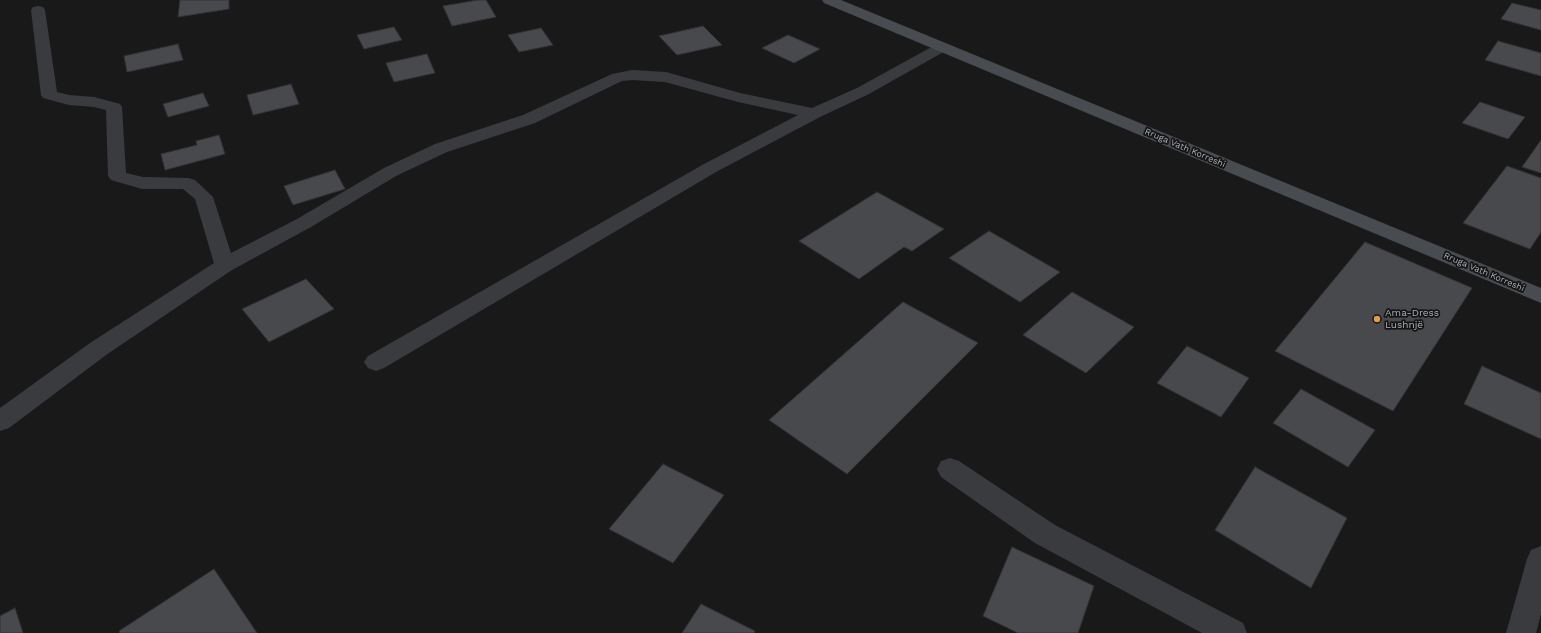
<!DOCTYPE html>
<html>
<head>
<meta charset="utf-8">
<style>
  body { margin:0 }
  canvas { display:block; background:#19191a }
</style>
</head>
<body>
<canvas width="1541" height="633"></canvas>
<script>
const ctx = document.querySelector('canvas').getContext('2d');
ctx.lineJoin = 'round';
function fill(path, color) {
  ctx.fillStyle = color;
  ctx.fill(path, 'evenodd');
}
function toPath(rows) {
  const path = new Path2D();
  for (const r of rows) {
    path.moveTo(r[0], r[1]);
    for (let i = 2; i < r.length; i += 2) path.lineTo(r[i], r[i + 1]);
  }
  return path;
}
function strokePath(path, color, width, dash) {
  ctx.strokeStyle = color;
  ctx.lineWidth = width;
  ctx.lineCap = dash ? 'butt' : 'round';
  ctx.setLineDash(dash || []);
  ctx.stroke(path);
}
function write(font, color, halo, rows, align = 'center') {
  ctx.font = font + ' "Work Sans",sans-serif';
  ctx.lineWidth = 3.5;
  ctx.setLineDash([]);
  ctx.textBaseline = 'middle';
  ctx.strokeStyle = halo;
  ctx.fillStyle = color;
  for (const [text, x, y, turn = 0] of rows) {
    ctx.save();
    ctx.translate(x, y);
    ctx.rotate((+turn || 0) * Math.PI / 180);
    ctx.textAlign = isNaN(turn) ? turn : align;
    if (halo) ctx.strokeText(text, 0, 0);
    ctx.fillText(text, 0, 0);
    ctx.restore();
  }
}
const building = toPath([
  [180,0,229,0,229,9,178,17,180,0],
  [478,0,486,0,496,17,452,26,443,6,478,0],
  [1512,3,1541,10,1541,30,1501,19,1512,3],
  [703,26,722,45,677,55,659,36,703,26],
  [394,27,402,40,364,49,357,35,394,27],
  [541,28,553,45,519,52,508,35,541,28],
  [788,35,820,49,794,63,762,48,788,35],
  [1498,41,1541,53,1541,76,1485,60,1498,41],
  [178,44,183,60,127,72,124,56,178,44],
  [427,54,435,73,394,82,386,63,427,54],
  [291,84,299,104,253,115,247,95,291,84],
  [203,93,209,106,168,117,163,104,203,93],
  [1480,102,1525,117,1508,139,1462,123,1480,102],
  [219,135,225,154,165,170,161,154,197,145,196,141,219,135],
  [1541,140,1541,173,1522,167,1541,140],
  [1507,166,1541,178,1541,232,1530,249,1463,223,1507,166],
  [335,170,345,189,293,205,284,186,335,170],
  [877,192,944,229,912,251,904,247,859,279,799,241,877,192],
  [989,231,1060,272,1020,302,949,258,989,231],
  [1365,242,1472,288,1393,411,1275,351,1365,242],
  [306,279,334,309,269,342,242,309,306,279],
  [1072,292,1134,327,1086,373,1023,335,1072,292],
  [903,302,978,343,847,474,769,420,903,302],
  [1187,346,1249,378,1221,417,1157,383,1187,346],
  [1482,366,1541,393,1541,439,1464,404,1482,366],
  [1301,389,1375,430,1348,467,1273,423,1301,389],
  [663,464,724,495,673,563,609,529,663,464],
  [1255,467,1347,518,1311,588,1215,530,1255,467],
  [1012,547,1094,586,1078,633,1018,633,983,616,1012,547],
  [214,569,257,633,120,633,119,631,214,569],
  [701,604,755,631,754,633,682,633,701,604],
  [15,608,23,633,0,633,0,616,15,608]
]);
fill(building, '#48494d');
strokePath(building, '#333336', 1);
fill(toPath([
  [38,6,43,7,45,10,57,92,69,95,94,97,120,104,122,107,126,173,143,177,188,178,195,180,213,197,231,253,297,219,384,168,435,144,523,115,612,74,632,70,666,72,740,93,812,108,857,88,937,44,942,43,947,44,949,47,947,50,869,94,820,117,716,172,384,368,376,371,368,368,364,362,368,356,704,164,798,115,738,102,665,82,632,80,622,81,535,123,447,152,396,176,311,227,232,270,106,355,9,428,0,431,0,408,90,343,214,263,195,199,183,189,142,189,111,180,108,176,106,110,94,107,69,105,43,98,41,95,31,10,33,7,38,6],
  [950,458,959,461,1055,525,1243,623,1247,633,1202,633,1035,543,941,477,937,469,941,461,950,458],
  [1541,546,1541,614,1536,633,1506,633,1527,559,1531,550,1541,546]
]), '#3a3b3f');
fill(toPath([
  [822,0,841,0,1541,288,1541,303,824,3,822,0]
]), '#484b4f');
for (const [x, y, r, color] of [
  [1377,319,4,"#e39c48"]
]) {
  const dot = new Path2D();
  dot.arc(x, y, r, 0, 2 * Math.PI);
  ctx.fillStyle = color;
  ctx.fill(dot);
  strokePath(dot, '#141415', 1.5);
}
write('9px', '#acb2b9', '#141415', [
  ["Rruga Vath Korreshi",1185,148,23],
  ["Rruga Vath Korreshi",1484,272,23]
]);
write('10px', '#acb2b9', '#141415', [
  ["Ama-Dress",1385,313],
  ["Lushnjë",1385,325]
], 'left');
</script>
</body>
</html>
